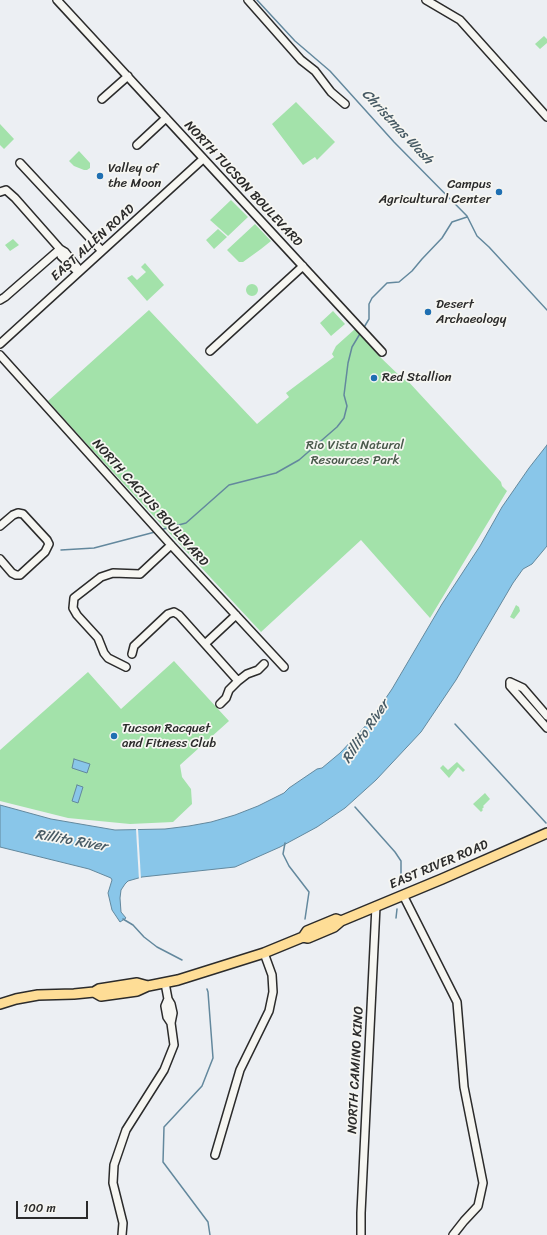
<!DOCTYPE html>
<html>
<head>
<meta charset="utf-8">
<style>
  body { margin:0 }
  #map { position:relative; width:547px; height:1235px; overflow:hidden; background:#eceff3; font-family:Sriracha,sans-serif }
  canvas { display:block }
  .scale { position:absolute; left:16px; top:1201px; width:72px; height:18px; box-sizing:border-box; border:2px solid #2b2b2b; border-top:0; padding-left:5px; font-size:12px; line-height:14px; white-space:nowrap; color:#2b2b2b; -webkit-text-stroke:3px #f6f6f2; paint-order:stroke }
</style>
</head>
<body>
<div id="map">
<canvas width="547" height="1235"></canvas>
<div class="scale">100 m</div>
</div>
<script>
const ctx = document.querySelector('canvas').getContext('2d');
ctx.lineJoin = 'round';
function fill(path, color) {
  ctx.fillStyle = color;
  ctx.fill(path, 'evenodd');
}
function toPath(rows) {
  const path = new Path2D();
  for (const r of rows) {
    if (r.length === 3) {
      path.moveTo(r[0] + r[2], r[1]);
      path.arc(r[0], r[1], r[2], 0, 2 * Math.PI);
      continue;
    }
    path.moveTo(r[0], r[1]);
    for (let i = 2; i < r.length; i += 2) path.lineTo(r[i], r[i + 1]);
  }
  return path;
}
function strokePath(path, color, width, dash) {
  ctx.strokeStyle = color;
  ctx.lineWidth = width;
  ctx.lineCap = dash ? 'butt' : 'round';
  ctx.setLineDash(dash || []);
  ctx.stroke(path);
}
function write(font, color, halo, rows, align = 'center') {
  ctx.font = font + ' Sriracha,sans-serif';
  ctx.lineWidth = 3.5;
  ctx.setLineDash([]);
  ctx.textBaseline = 'middle';
  ctx.strokeStyle = halo;
  ctx.fillStyle = color;
  for (const [text, x, y, turn = 0] of rows) {
    ctx.save();
    ctx.translate(x, y);
    ctx.rotate((+turn || 0) * Math.PI / 180);
    ctx.textAlign = isNaN(turn) ? turn : align;
    if (halo) ctx.strokeText(text, 0, 0);
    ctx.fillText(text, 0, 0);
    ctx.restore();
  }
}
fill(toPath([
  [544,36,547,39,547,43,540,49,535,44],
  [296,102,335,142,317,160,315,157,303,165,272,124],
  [0,124,14,139,4,149,0,145],
  [79,151,90,163,90,168,87,170,84,170,74,166,69,161],
  [231,200,248,217,228,236,210,220],
  [255,224,271,241,261,249,243,262,239,262,227,250],
  [218,229,227,237,214,249,206,240],
  [13,239,19,245,10,251,5,245],
  [145,263,164,285,147,301,127,278,132,275,137,280,146,272,141,267],
  [252,290,6],
  [149,310,257,424,289,397,286,393,334,357,332,354,336,346,355,329,378,355,404,380,406,379,501,482,502,486,507,491,430,618,361,540,261,632,85,442,48,401],
  [333,311,345,324,331,336,320,323],
  [516,605,519,607,520,611,514,619,510,617],
  [174,661,229,721,180,765,182,777,191,789,192,804,173,822,130,824,68,818,0,801,0,750,88,672,121,709],
  [457,762,465,770,463,772,458,767,449,778,440,768,443,765,448,770],
  [485,793,490,799,483,806,484,807,482,809,483,810,481,812,473,804]
]), '#a3e2aa');
const water = toPath([
  [547,445,547,546,532,564,523,569,513,583,456,680,421,732,376,780,345,808,317,827,280,847,235,867,142,877,128,881,125,884,121,890,120,898,121,912,126,918,120,922,112,910,108,893,112,880,111,878,89,869,0,847,0,805,51,819,115,830,165,829,189,826,211,822,235,815,258,806,284,793,289,788,317,769,322,768,340,753,371,720,392,689,442,604,480,546,502,507,529,468,547,445],
  [74,759,90,764,87,773,72,768,74,759],
  [77,785,83,787,78,803,72,801,77,785]
]);
fill(water, '#89c6e9');
strokePath(water, '#63889d', 1);
fill(toPath([
  [136,829,138,829,141,879,139,880]
]), '#eceff3');
strokePath(toPath([
  [257,0,295,41,330,71,394,142,467,216,477,236,489,247,547,310],
  [363,329,369,319,369,304,372,298,387,283,399,282,412,271,422,259,442,238,452,222,467,217],
  [160,530,186,523,229,485,276,473,299,460,337,427,344,418,347,406,344,395,348,363,352,347,361,332],
  [61,550,94,548,155,532],
  [455,724,546,823],
  [355,807,395,852,401,861,401,879],
  [285,843,283,854,289,866,309,892,305,919],
  [396,918,397,909],
  [123,919,133,925,144,937,157,947,182,960],
  [207,989,208,992,213,1058,202,1086,164,1127,163,1162,208,1222,210,1235]
]), '#63889d', 1.5);
const minor = toPath([
  [57,0,382,352],
  [248,0,301,60,315,71,331,92,345,104],
  [426,0,460,20,547,117],
  [102,99,128,76],
  [137,145,166,118],
  [20,163,102,251],
  [0,192,6,190,15,198,60,249,5,297,0,300],
  [60,249,65,252,77,267,78,272,61,256,60,249],
  [0,344,203,159],
  [210,351,303,266],
  [0,355,171,545,284,667],
  [0,526,13,515,18,513,23,514,47,540,49,544,45,552,20,575,16,575,12,573,0,559],
  [206,643,236,615],
  [132,654,134,646,168,614,174,612,179,615,238,681],
  [126,667,108,658,104,653,98,638,77,615,73,608,74,598,101,577,113,573,140,574,171,545],
  [510,682,510,686,547,728],
  [510,682,523,688,547,716],
  [220,704,226,698,229,690,238,681,247,674,258,670,264,664],
  [403,895,457,1002,464,1087,483,1183,478,1206,464,1221,453,1235],
  [165,983,168,999],
  [215,1155,240,1070,269,1011,273,992,272,975,264,953],
  [122,1235,123,1223,113,1183,114,1165,126,1130,164,1070,174,1045,171,1023,173,1013,171,1004,168,999,165,1006,167,1017,171,1023],
  [361,1235,361,1213,376,906]
]);
const major = toPath([
  [341,921,336,919,307,931,303,937,308,938,334,927,341,921,442,879,547,833],
  [94,992,101,996,137,991,148,986,178,980,264,953,303,937],
  [0,1004,16,999,38,995,74,994,94,992,99,989,137,983,148,986]
]);
strokePath(minor, '#2b2b2b', 10);
strokePath(major, '#2b2b2b', 12);
strokePath(minor, '#f6f6f2', 7);
strokePath(major, '#fedd96', 9);
for (const [x, y, r, color] of [
  [100,176,4,"#1f6fb2"],
  [499,192,4,"#1f6fb2"],
  [428,312,4,"#1f6fb2"],
  [374,378,4,"#1f6fb2"],
  [114,736,4,"#1f6fb2"]
]) {
  const dot = new Path2D();
  dot.arc(x, y, r, 0, 2 * Math.PI);
  ctx.fillStyle = color;
  ctx.fill(dot);
  strokePath(dot, '#f6f6f2', 1.5);
}
write('13px', '#2b2b2b', '#f6f6f2', [
  ["Valley of",108,169],
  ["the Moon",108,184],
  ["Campus",491,185,"right"],
  ["Agricultural Center",491,200,"right"],
  ["Desert",436,305],
  ["Archaeology",436,320],
  ["Red Stallion",382,378],
  ["Tucson Racquet",122,729],
  ["and Fitness Club",122,744]
], 'left');
write('13px', '#2b2b2b', '#f6f6f2', [
  ["NORTH TUCSON BOULEVARD",243,184,47],
  ["EAST ALLEN ROAD",93,243,-42],
  ["NORTH CACTUS BOULEVARD",150,503,48],
  ["EAST RIVER ROAD",439,865,-23],
  ["NORTH CAMINO KINO",356,1070,-87]
]);
write('13px', '#49594b', '#f6f6f2', [
  ["Rio Vista Natural",355,446],
  ["Resources Park",355,461]
]);
write('italic 14px', '#475a64', '#f6f6f2', [
  ["Christmas Wash",397,127,47],
  ["Rillito River",366,732,-56],
  ["Rillito River",71,841,10]
]);
</script>
</body>
</html>
